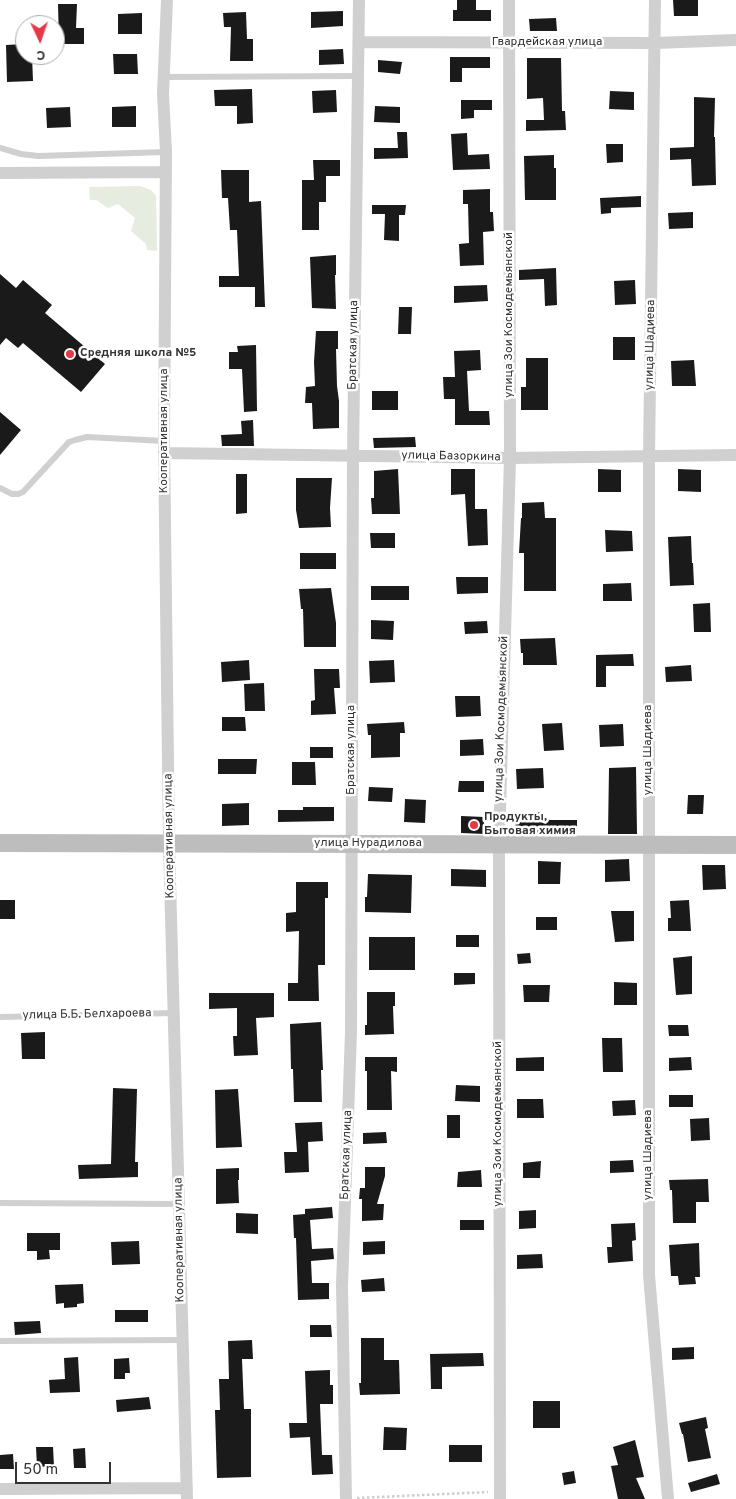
<!DOCTYPE html>
<html>
<head>
<meta charset="utf-8">
<style>
  body { margin:0 }
  #map { position:relative; width:736px; height:1499px; overflow:hidden; background:#fff; font-family:Overpass,sans-serif }
  canvas { display:block }
  .north { position:absolute; left:15px; top:15px; width:50px; height:50px; box-sizing:border-box; background:#fff; border:1px solid #adadad; border-radius:50%; rotate:177deg; font-size:14px; font-weight:700; line-height:20px; text-align:center; color:#333 }
  .north::after { content:''; display:block; margin:auto; width:18px; height:22px; background:#e63946; clip-path:polygon(50% 0,100% 100%,50% 72%,0 100%) }
  .scale { position:absolute; left:15px; top:1462px; width:96px; height:22px; box-sizing:border-box; border:2px solid #333; border-top:0; padding-left:6px; font-size:15px; line-height:18px; white-space:nowrap; color:#333; -webkit-text-stroke:4px #fff; paint-order:stroke }
</style>
</head>
<body>
<div id="map">
<canvas width="736" height="1499"></canvas>
<div class="north">С</div>
<div class="scale">50 m</div>
</div>
<script>
const ctx = document.querySelector('canvas').getContext('2d');
ctx.lineJoin = 'round';
function fill(path, color) {
  ctx.fillStyle = color;
  ctx.fill(path, 'evenodd');
}
function toPath(rows) {
  const path = new Path2D();
  for (const r of rows) {
    path.moveTo(r[0], r[1]);
    for (let i = 2; i < r.length; i += 2) path.lineTo(r[i], r[i + 1]);
  }
  return path;
}
function strokePath(path, color, width, dash) {
  ctx.strokeStyle = color;
  ctx.lineWidth = width;
  ctx.lineCap = dash ? 'butt' : 'round';
  ctx.setLineDash(dash || []);
  ctx.stroke(path);
}
function write(font, color, halo, rows, align = 'center') {
  ctx.font = font + ' Overpass,sans-serif';
  ctx.lineWidth = 5;
  ctx.setLineDash([]);
  ctx.textBaseline = 'middle';
  ctx.strokeStyle = halo;
  ctx.fillStyle = color;
  for (const [text, x, y, turn = 0] of rows) {
    ctx.save();
    ctx.translate(x, y);
    ctx.rotate((+turn || 0) * Math.PI / 180);
    ctx.textAlign = isNaN(turn) ? turn : align;
    if (halo) ctx.strokeText(text, 0, 0);
    ctx.fillText(text, 0, 0);
    ctx.restore();
  }
}
fill(toPath([
  [140,186,151,190,156,196,157,251,147,250,146,244,131,231,135,218,118,204,108,208,96,200,90,200,89,187]
]), '#e6ecdf');
fill(toPath([
  [457,0,476,0,476,10,491,10,491,21,453,21,453,10,457,10],
  [673,0,698,0,698,16,674,16],
  [58,4,77,4,76,28,84,28,84,44,59,44],
  [343,11,343,26,311,28,311,12],
  [246,12,247,39,253,39,253,61,230,61,231,27,224,27,223,13],
  [142,13,142,34,118,34,118,14],
  [556,18,557,31,530,31,529,19],
  [25,44,25,55,32,55,33,81,7,82,6,45],
  [343,49,344,64,319,65,319,50],
  [113,54,137,54,138,74,114,74],
  [450,57,490,57,490,68,462,68,462,82,450,82],
  [527,58,561,58,562,111,565,111,566,130,526,131,526,120,544,120,543,98,527,99],
  [378,60,402,62,400,74,378,72],
  [252,89,253,123,237,124,237,106,215,106,214,90],
  [336,90,337,112,313,113,312,91],
  [610,91,634,92,634,110,609,109],
  [694,97,715,98,714,137,715,137,716,185,692,186,691,159,670,160,670,148,694,147],
  [461,100,492,100,492,110,474,110,474,118,461,119],
  [136,106,136,127,112,127,112,107],
  [375,106,400,107,400,123,374,122],
  [70,107,71,127,47,128,46,108],
  [397,132,407,132,408,158,374,159,374,148,398,148],
  [467,133,468,155,489,154,490,169,453,170,451,134],
  [606,144,623,144,623,162,607,163],
  [554,155,554,168,556,168,556,200,525,200,524,156],
  [313,160,340,160,340,176,326,176,326,202,319,202,319,230,302,230,302,180,314,180],
  [221,170,249,170,249,202,261,201,265,307,255,307,255,287,219,287,219,276,239,276,237,230,230,230,228,198,222,198],
  [490,189,490,212,493,212,494,231,483,232,484,265,460,266,459,244,469,243,468,204,463,204,463,190],
  [641,196,641,207,611,208,611,213,601,214,600,198],
  [372,205,406,205,405,215,399,215,399,241,384,240,385,214,372,214],
  [693,212,693,228,669,229,668,213],
  [336,255,336,275,335,275,336,309,312,308,310,257],
  [556,268,557,305,545,306,544,279,519,280,519,270],
  [0,274,16,288,23,280,52,305,45,313,105,364,81,392,23,343,18,348,6,338,0,345],
  [635,280,636,304,615,305,614,281],
  [487,285,488,301,454,303,454,286],
  [399,307,412,307,411,334,398,334],
  [316,331,338,331,338,349,336,349,337,386,339,401,339,428,313,429,312,403,305,403,306,387,315,386,314,362],
  [613,337,635,337,635,360,613,360],
  [256,345,257,411,244,412,242,369,229,369,229,352,238,352,237,346],
  [480,350,481,370,467,371,469,411,489,411,490,425,455,425,455,399,444,399,443,377,455,377,454,351],
  [526,358,548,358,548,410,521,410,521,387,526,387],
  [694,360,696,386,672,386,671,361],
  [372,391,398,391,398,410,372,410],
  [0,412,21,430,0,455],
  [253,420,254,446,222,446,221,435,242,434,241,421],
  [415,437,416,447,374,448,373,438],
  [398,469,400,514,372,514,371,498,374,498,374,471],
  [451,469,475,469,475,509,487,509,488,545,468,546,465,494,451,495],
  [598,469,621,470,621,492,598,492],
  [678,469,701,470,701,492,678,491],
  [236,474,247,474,247,513,236,514],
  [296,478,332,478,330,508,331,527,299,528,296,510],
  [544,502,545,518,556,518,556,591,524,591,524,553,519,553,521,518,522,518,522,503],
  [605,530,632,531,633,551,606,552],
  [370,533,395,533,395,548,371,548],
  [691,536,692,563,693,563,694,585,670,586,668,537],
  [300,553,336,553,336,569,300,569],
  [456,577,488,577,488,593,457,594],
  [631,583,632,601,603,601,603,584],
  [371,586,409,586,409,600,371,600],
  [331,588,336,623,336,647,304,647,303,609,301,609,299,589],
  [710,603,711,632,694,632,693,604],
  [371,620,394,621,393,640,371,639],
  [487,621,488,633,465,634,464,622],
  [555,638,557,665,523,665,523,653,521,653,520,639],
  [633,654,634,666,606,666,606,687,596,687,596,655],
  [249,660,250,680,222,682,221,662],
  [394,660,395,682,370,683,369,661],
  [691,665,692,681,666,682,665,667],
  [314,669,339,669,340,688,334,688,336,714,311,715,311,701,315,700],
  [264,683,265,711,245,711,244,684],
  [455,696,480,696,481,716,456,717],
  [222,717,245,717,246,731,222,731],
  [404,722,405,733,400,733,400,757,371,758,371,735,368,735,367,724],
  [562,723,564,750,544,751,542,724],
  [623,724,624,746,600,747,599,725],
  [483,739,484,755,460,756,460,740],
  [310,747,333,747,333,758,310,758],
  [218,759,257,759,256,774,218,774],
  [292,762,315,762,316,785,292,785],
  [636,767,637,834,608,834,609,768],
  [543,768,544,788,517,789,516,769],
  [459,781,484,781,484,792,458,792],
  [369,787,393,788,392,802,368,801],
  [688,795,704,795,703,814,687,814],
  [405,799,426,800,425,823,404,822],
  [249,803,249,825,222,826,222,804],
  [303,807,334,807,334,821,278,822,278,810,303,810],
  [544,812,544,820,577,820,577,831,516,834,515,813],
  [461,816,484,817,484,834,461,833],
  [629,859,630,881,605,882,605,860],
  [538,861,561,862,560,884,538,884],
  [702,865,725,865,726,889,703,890],
  [451,869,486,870,486,887,451,886],
  [368,874,412,875,411,913,365,912,365,897,367,897],
  [296,882,328,882,328,898,325,898,325,965,318,965,319,1001,288,1001,288,983,298,983,299,931,286,932,286,913,296,912],
  [0,900,15,900,15,919,0,919],
  [689,900,691,931,668,931,668,918,671,918,670,901],
  [611,911,634,911,634,941,615,942],
  [536,917,557,917,557,930,536,930],
  [456,935,479,935,479,947,456,947],
  [369,937,415,937,415,970,369,970],
  [530,953,531,963,518,964,517,954],
  [692,956,692,994,676,995,673,958],
  [454,973,475,973,475,984,454,985],
  [614,982,637,983,637,1005,614,1005],
  [523,985,550,985,549,1002,524,1002],
  [367,992,395,992,395,1006,393,1006,394,1034,365,1035,365,1025,367,1025],
  [209,993,274,993,274,1017,256,1018,258,1055,234,1056,233,1036,237,1036,237,1008,209,1009],
  [321,1022,323,1070,321,1070,322,1102,294,1102,293,1069,291,1069,290,1024],
  [668,1025,688,1025,689,1036,669,1036],
  [45,1032,45,1059,22,1059,21,1033],
  [602,1038,622,1038,623,1072,603,1072],
  [365,1057,397,1057,397,1072,391,1071,392,1110,367,1110,367,1071,365,1071],
  [544,1057,544,1071,516,1071,516,1058],
  [691,1057,692,1070,669,1071,669,1058],
  [456,1085,480,1086,480,1102,455,1101],
  [113,1088,137,1089,135,1162,138,1162,138,1177,79,1179,78,1165,111,1164],
  [238,1089,242,1147,216,1148,215,1090],
  [669,1095,693,1095,693,1107,669,1107],
  [517,1099,543,1099,544,1118,517,1118],
  [635,1100,636,1115,613,1116,612,1101],
  [447,1115,460,1115,460,1138,447,1138],
  [709,1118,710,1140,691,1141,690,1119],
  [322,1122,323,1141,308,1142,309,1172,285,1173,284,1152,297,1152,295,1123],
  [386,1132,387,1143,363,1144,363,1133],
  [633,1160,634,1172,610,1173,610,1161],
  [541,1161,540,1178,523,1178,523,1163],
  [365,1167,385,1167,385,1176,377,1204,384,1204,383,1220,362,1221,362,1199,359,1199,360,1188,365,1188],
  [239,1168,239,1180,238,1180,239,1203,216,1204,216,1169],
  [481,1170,482,1187,457,1187,458,1172],
  [708,1179,709,1202,696,1202,696,1223,673,1223,672,1190,670,1190,669,1180],
  [332,1207,333,1218,310,1220,312,1249,333,1248,334,1259,311,1261,312,1283,329,1283,329,1299,298,1300,296,1238,294,1238,293,1215,305,1214,305,1209],
  [536,1210,536,1228,519,1229,519,1211],
  [236,1213,258,1214,258,1234,236,1233],
  [460,1220,484,1220,484,1230,460,1230],
  [635,1223,636,1240,632,1241,633,1261,608,1263,607,1247,612,1247,611,1224],
  [27,1233,60,1233,60,1250,49,1250,50,1259,37,1260,37,1251,27,1251],
  [139,1241,140,1264,112,1265,111,1242],
  [385,1241,385,1254,363,1255,363,1242],
  [699,1243,700,1277,695,1277,696,1284,679,1285,678,1276,671,1276,669,1245],
  [542,1254,543,1268,517,1269,517,1255],
  [384,1278,385,1291,362,1292,361,1280],
  [83,1284,84,1303,77,1304,77,1307,64,1308,64,1303,56,1304,55,1285],
  [115,1310,148,1310,148,1322,115,1322],
  [40,1321,41,1333,15,1335,14,1322],
  [310,1325,331,1325,332,1337,310,1337],
  [361,1338,384,1338,384,1360,399,1360,400,1394,360,1395,359,1383,361,1383],
  [252,1340,253,1359,242,1359,244,1409,251,1409,251,1477,217,1478,215,1410,220,1410,219,1379,229,1379,228,1341],
  [694,1347,694,1359,672,1360,672,1348],
  [483,1353,484,1366,442,1367,442,1389,431,1389,430,1354],
  [78,1357,80,1392,50,1393,49,1380,65,1379,64,1358],
  [129,1358,130,1373,125,1373,125,1379,114,1379,114,1359],
  [330,1370,330,1385,333,1385,333,1404,320,1404,322,1455,332,1455,333,1474,312,1475,310,1437,290,1438,289,1423,307,1423,305,1371],
  [149,1397,151,1409,117,1412,116,1400],
  [533,1401,560,1401,560,1428,533,1428],
  [706,1417,708,1428,705,1429,711,1458,688,1462,683,1434,682,1434,679,1423],
  [384,1427,407,1428,406,1450,383,1450],
  [635,1440,644,1477,636,1478,645,1499,618,1499,611,1466,618,1465,613,1447],
  [449,1445,482,1445,482,1462,449,1462],
  [36,1447,53,1447,54,1466,37,1467],
  [85,1448,86,1468,74,1468,73,1449],
  [13,1454,14,1469,0,1469,0,1455],
  [574,1471,576,1483,564,1485,562,1473],
  [717,1474,720,1484,691,1492,688,1483]
]), '#1a1a1a');
strokePath(toPath([
  [357,1498,488,1492]
]), '#cdcdcd', 2.5, [2.5, 2.5]);
strokePath(toPath([
  [164,77,358,76],
  [0,148,21,154,38,156,166,152],
  [0,488,12,494,18,494,23,492,69,442,75,440,87,437,164,441],
  [0,1017,174,1013],
  [0,1203,179,1204],
  [0,1341,182,1340]
]), '#d0d0d0', 6);
strokePath(toPath([
  [167,0,163,94,166,152,164,441,169,844,187,1499],
  [655,0,649,456,649,1275,668,1499],
  [359,42,655,43,736,40],
  [0,173,166,172],
  [165,453,510,458,736,455],
  [0,1489,187,1488],
  [346,1499,342,1286,351,1032,353,456,359,0],
  [500,1499,499,845,510,458,509,0]
]), '#d0d0d0', 12);
strokePath(toPath([
  [0,843,736,845]
]), '#bdbdbd', 18);
for (const [x, y, r, color] of [
  [70,354,5,"#e63946"],
  [474,825,5,"#e63946"]
]) {
  const dot = new Path2D();
  dot.arc(x, y, r, 0, 2 * Math.PI);
  ctx.fillStyle = color;
  ctx.fill(dot);
  strokePath(dot, '#fff', 2);
}
write('12px', '#333', '#fff', [
  ["Гвардейская улица",547,43],
  ["улица Зои Космодемьянской",510,315,-90],
  ["Братская улица",354,345,-89],
  ["улица Шадиева",651,345,-89],
  ["Кооперативная улица",165,431,-90],
  ["улица Базоркина",451,457,1],
  ["улица Зои Космодемьянской",502,719,-88],
  ["Братская улица",352,750,-90],
  ["улица Шадиева",649,750,-90],
  ["Кооперативная улица",170,836,-91],
  ["улица Нурадилова",368,844],
  ["улица Б.Б. Белхароева",87,1015,-1],
  ["улица Зои Космодемьянской",499,1124,-90],
  ["Братская улица",347,1155,-88],
  ["улица Шадиева",649,1155,-90],
  ["Кооперативная улица",180,1240,-91]
]);
write('bold 12px', '#333', '#fff', [
  ["Средняя школа №5",80,354],
  ["Продукты,",484,818],
  ["Бытовая химия",484,832]
], 'left');
</script>
</body>
</html>
